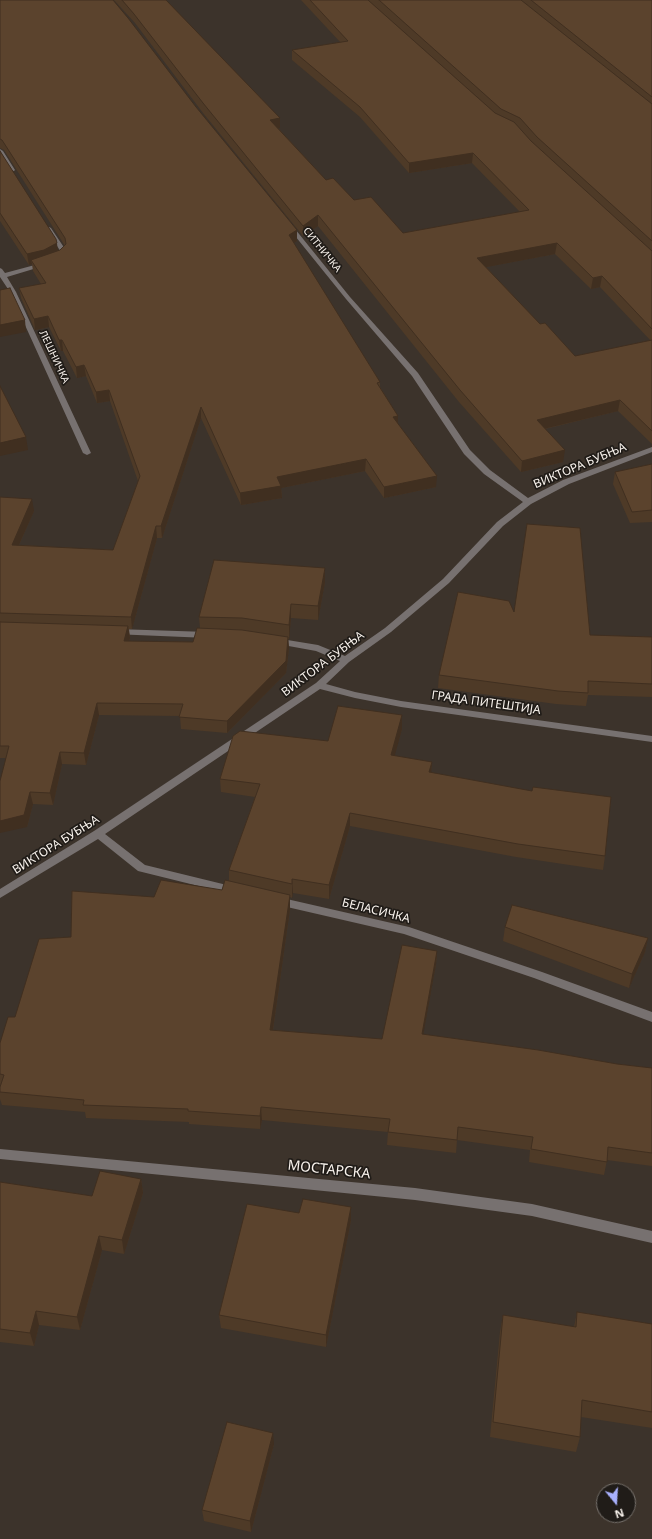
<!DOCTYPE html>
<html>
<head>
<meta charset="utf-8">
<style>
  body { margin:0 }
  #map { position:relative; width:652px; height:1539px; overflow:hidden; background:#3c332b; font-family:"Noto Sans",sans-serif }
  canvas { display:block }
  .north { position:absolute; left:596px; top:1483px; width:40px; height:40px; box-sizing:border-box; background:#201c18; border:1px solid #77726d; border-radius:50%; rotate:162deg; font-size:11px; font-weight:700; line-height:16px; text-align:center; color:#f9f3ed }
  .north::after { content:''; display:block; margin:auto; width:14px; height:18px; background:#a8b0fc; clip-path:polygon(50% 0,100% 100%,50% 72%,0 100%) }
</style>
</head>
<body>
<div id="map">
<canvas width="652" height="1539"></canvas>
<div class="north">N</div>
</div>
<script>
const ctx = document.querySelector('canvas').getContext('2d');
ctx.lineJoin = 'round';
function toPath(rows) {
  const path = new Path2D();
  for (const r of rows) {
    path.moveTo(r[0], r[1]);
    for (let i = 2; i < r.length; i += 2) path.lineTo(r[i], r[i + 1]);
  }
  return path;
}
function fill(path, color) {
  ctx.fillStyle = color;
  ctx.fill(path, 'evenodd');
}
function strokePath(path, color, width, dash) {
  ctx.strokeStyle = color;
  ctx.lineWidth = width;
  ctx.lineCap = dash ? 'butt' : 'round';
  ctx.setLineDash(dash || []);
  ctx.stroke(path);
}
function write(font, color, halo, rows, align = 'center') {
  ctx.font = font + ' "Noto Sans",sans-serif';
  ctx.lineWidth = 3.5;
  ctx.setLineDash([]);
  ctx.textBaseline = 'middle';
  ctx.strokeStyle = halo;
  ctx.fillStyle = color;
  for (const [text, x, y, turn = 0] of rows) {
    ctx.save();
    ctx.translate(x, y);
    ctx.rotate((+turn || 0) * Math.PI / 180);
    ctx.textAlign = isNaN(turn) ? turn : align;
    if (halo) ctx.strokeText(text, 0, 0);
    ctx.fillText(text, 0, 0);
    ctx.restore();
  }
}
fill(toPath([
  [0,149,3,151,15,170,14,171,9,170,0,156,0,149],
  [289,223,291,224,350,297,418,373,470,450,490,470,528,498,563,480,652,447,652,452,569,484,531,504,503,526,449,583,391,632,349,662,326,684,355,692,401,701,652,736,652,742,401,707,355,698,320,689,105,834,145,865,235,887,239,888,240,891,239,894,235,895,138,871,98,839,0,898,0,889,94,831,316,683,340,661,316,651,272,643,270,641,272,639,275,638,318,645,345,656,385,628,443,579,497,522,523,502,484,474,464,454,412,376,346,299,287,226,286,225,289,223],
  [49,227,51,228,65,249,65,255,61,259,50,264,7,277,16,292,91,453,87,455,83,453,10,292,0,277,0,268,2,269,5,273,46,262,60,254,59,249,46,229,49,227],
  [116,629,208,632,213,635,208,638,113,634,111,632,113,630,116,629],
  [278,897,409,927,542,972,652,1012,652,1022,534,978,404,934,274,904,273,901,274,898,278,897],
  [0,1149,415,1188,532,1204,652,1231,652,1243,532,1216,415,1200,0,1159,0,1149]
]), '#777170');
fill(toPath([
  [0,0,196,107,297,230,297,241,293,243,380,382,380,387,398,416,398,424,436,487,384,498,365,471,281,488,282,498,241,505,201,418,162,538,157,538,132,629,129,629,130,638,129,641,193,642,200,628,199,617,325,582,318,620,291,618,289,639,288,639,289,648,286,673,227,733,181,729,180,716,99,715,86,765,62,764,53,805,33,804,27,827,6,758,0,758,0,497,34,511,19,545,113,550,138,481,110,401,97,403,86,376,77,378,63,351,61,351,49,327,35,330,21,298,19,288,41,284,33,271,32,264,29,265,0,221,0,151,58,251,60,250,65,246,4,150,0,148],
  [114,0,166,0,280,128,278,128,326,180,354,200,403,233,520,212,472,163,409,173,360,117,292,60,292,50,341,43,301,0,652,0,652,444,618,411,545,429,563,462,521,472,459,402,318,226,303,236,203,113,135,23],
  [555,254,591,289,600,287,651,341,575,356,540,324,486,267],
  [652,464,652,522,630,523,613,484,615,472],
  [514,612,590,635,652,637,652,697,588,695,586,706,556,704,438,688,439,675],
  [402,729,394,756,432,762,431,772,605,856,603,870,516,857,350,826,329,899,293,893,292,898,290,897,290,909,273,1030,382,1039,437,951,436,964,423,1034,617,1064,652,1068,652,1166,607,1160,604,1175,529,1162,530,1150,457,1140,456,1153,387,1145,388,1132,262,1120,260,1129,189,1124,189,1122,86,1118,85,1112,2,1105,0,1099,0,1043,15,1017,71,937,154,897,222,890,229,881,229,870,255,797,221,792,220,779,328,741],
  [505,927,648,938,645,952,629,988,503,941],
  [141,1179,143,1193,124,1254,102,1250,80,1330,39,1325,34,1346,0,1342,0,1182,92,1196],
  [351,1207,351,1220,326,1347,221,1328,219,1315,299,1213],
  [577,1312,652,1324,652,1428,581,1417,580,1437,576,1452,490,1437,500,1332,503,1315,574,1327],
  [274,1444,251,1532,204,1521,202,1510]
]), '#4e3a27');
fill(toPath([
  [280,118,280,128,271,130,270,120],
  [473,153,472,163,409,173,409,163],
  [318,215,318,226,303,236,303,226],
  [297,230,297,241,289,246,289,235],
  [57,243,58,253,31,260,32,264,29,265,27,254],
  [557,243,555,254,476,269,477,258],
  [602,276,600,287,591,289,593,278],
  [48,316,49,327,35,330,34,319],
  [25,320,26,332,0,337,0,325],
  [59,340,62,340,63,351,61,351],
  [84,365,86,376,77,378,76,367],
  [109,390,110,401,97,403,96,392],
  [620,400,618,411,535,431,537,420],
  [201,407,201,418,162,538,161,526],
  [398,416,398,428,393,417],
  [26,437,28,450,0,456,0,443],
  [565,450,563,462,521,472,522,461],
  [366,459,365,471,281,488,282,498,241,505,240,493,277,477],
  [437,476,436,487,384,498,384,487],
  [32,499,34,511,14,556,12,545],
  [156,526,157,538,132,629,131,617],
  [325,568,325,582,318,620,318,606],
  [291,604,291,618,289,639,289,625],
  [128,626,130,638,125,653,124,641],
  [288,637,289,648,286,673,227,733,227,721],
  [97,703,99,715,86,765,84,753],
  [402,715,402,729,391,769,391,755],
  [60,752,62,764,53,805,50,793],
  [432,762,431,775,429,772],
  [30,792,33,804,27,827,0,833,0,821],
  [350,813,350,826,329,899,329,885],
  [292,879,293,893,292,898],
  [290,895,290,909,271,1043,270,1030],
  [648,938,645,952,629,988,632,974],
  [437,951,436,964,421,1047,422,1034],
  [261,1107,262,1120,260,1129,260,1116],
  [141,1179,143,1193,124,1254,122,1240],
  [351,1207,351,1220,326,1347,326,1335],
  [99,1236,102,1250,80,1330,77,1317],
  [36,1311,39,1325,34,1346,30,1333],
  [273,1433,274,1444,251,1532,250,1521]
]), '#402f20');
const building = toPath([
  [0,0,113,0,128,18,196,107,297,230,289,235,380,382,377,383,398,416,393,417,437,476,384,487,366,459,277,477,281,486,240,493,201,407,161,526,156,526,131,617,0,613,0,497,32,499,12,545,113,550,140,476,109,390,96,392,84,365,76,367,62,340,59,340,48,316,34,319,19,288,46,283,31,260,60,250,66,244,65,238,2,140,0,139,0,0],
  [122,0,166,0,280,118,270,120,326,180,333,178,354,200,371,197,403,233,529,210,473,153,409,163,360,107,292,50,348,41,310,0,368,0,495,113,514,122,531,141,652,251,652,329,602,276,593,278,557,243,477,258,540,324,545,323,575,356,652,340,652,431,620,400,537,420,565,450,522,461,460,390,318,215,303,226,203,103,134,14,122,0],
  [379,0,521,0,652,104,652,241,537,137,520,118,501,109,379,0],
  [531,0,652,0,652,97,531,0],
  [0,151,56,239,57,243,44,250,27,254,0,213,0,151],
  [10,288,25,320,0,325,0,290,10,288],
  [0,386,26,437,0,443,0,386],
  [652,464,652,510,632,512,615,472,652,464],
  [527,524,580,528,590,635,652,637,652,684,588,681,588,693,558,691,439,675,458,592,509,601,514,612,527,524],
  [214,560,325,568,318,606,291,604,289,625,242,618,199,617,214,560],
  [0,622,128,626,124,641,193,642,197,628,242,630,288,637,286,661,227,721,179,717,183,704,97,703,84,753,60,752,50,793,30,792,24,815,0,821,0,781,9,746,0,746,0,622],
  [338,706,402,715,391,755,432,762,429,772,532,791,533,787,611,797,605,856,518,844,350,813,329,885,292,879,292,884,229,870,260,784,220,779,233,736,240,731,328,741,338,706],
  [161,880,222,890,225,880,290,895,270,1030,382,1039,402,945,437,951,422,1034,538,1050,617,1064,652,1068,652,1153,608,1147,607,1162,531,1149,533,1137,458,1127,457,1140,388,1132,390,1119,261,1107,260,1116,188,1111,188,1109,83,1105,84,1100,0,1092,0,1087,4,1075,0,1074,0,1043,8,1017,15,1017,39,939,71,937,72,891,154,897,161,880],
  [512,905,648,938,632,974,505,927,512,905],
  [100,1171,141,1179,122,1240,99,1236,77,1317,36,1311,30,1333,0,1329,0,1182,92,1196,100,1171],
  [303,1199,351,1207,326,1335,219,1315,247,1204,299,1213,303,1199],
  [577,1312,652,1324,652,1412,582,1400,580,1437,493,1422,503,1315,576,1327,577,1312],
  [227,1422,273,1433,250,1521,202,1510,227,1422]
]);
fill(building, '#5b432d');
strokePath(building, '#402f20', 1);
write('10px', '#f9f3ed', '#201c18', [
  ["СИТНИЧКА",322,250,51],
  ["ЛЕШНИЧКА",54,357,65]
]);
write('12px', '#f9f3ed', '#201c18', [
  ["ВИКТОРА БУБЊА",580,466,-23],
  ["ВИКТОРА БУБЊА",323,664,-37],
  ["ГРАДА ПИТЕШТИЈА",486,703,8],
  ["ВИКТОРА БУБЊА",56,845,-32],
  ["БЕЛАСИЧКА",376,911,14]
]);
write('14px', '#f9f3ed', '#201c18', [
  ["МОСТАРСКА",329,1170,6]
]);
</script>
</body>
</html>
